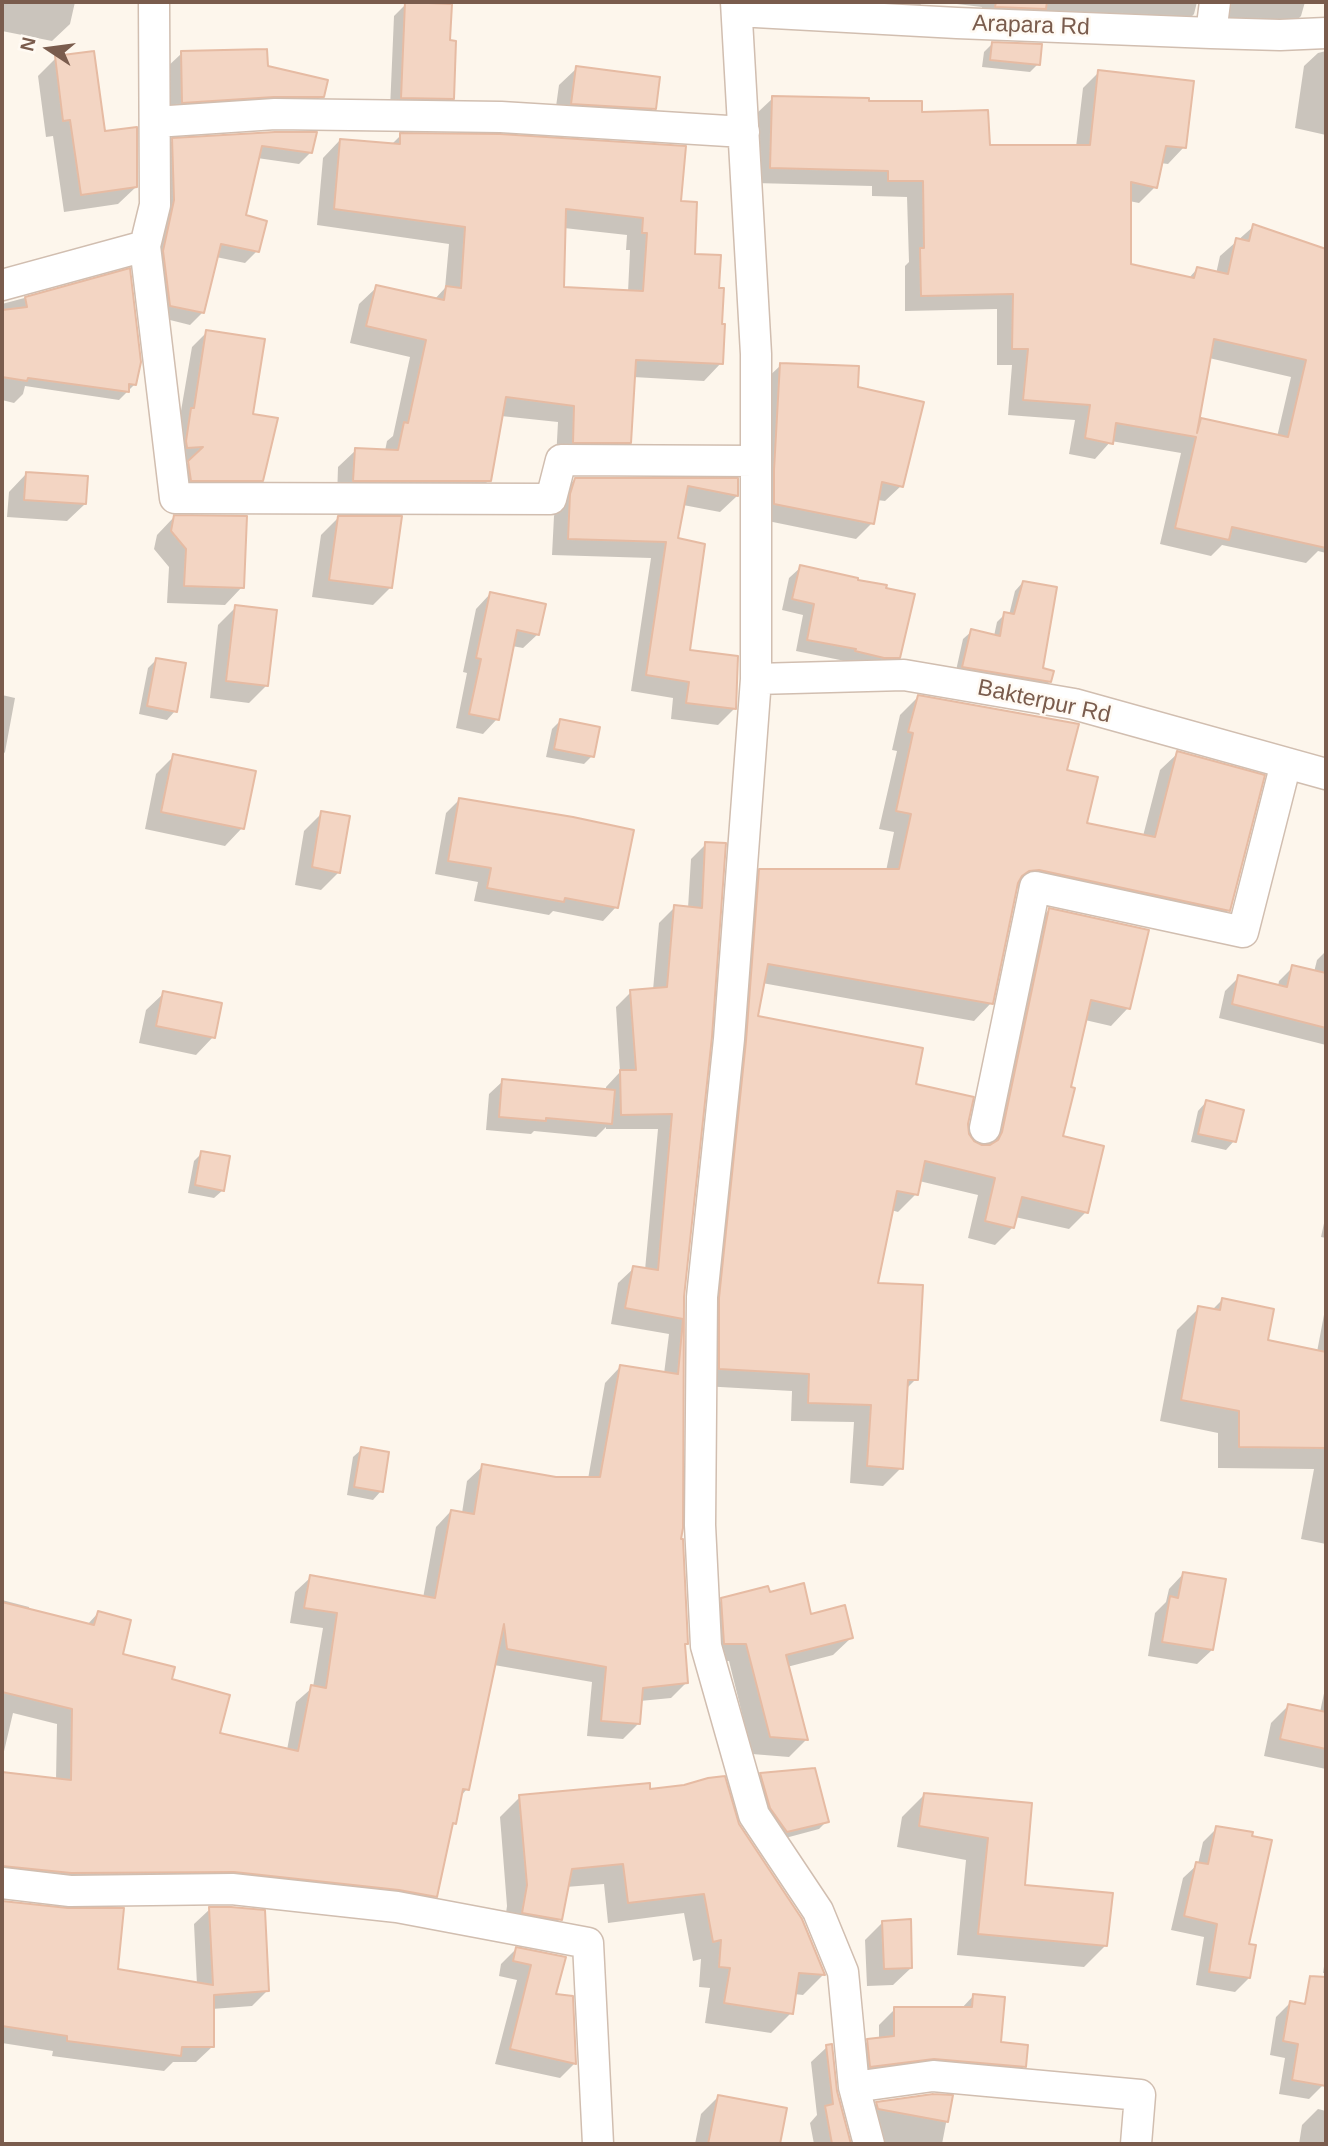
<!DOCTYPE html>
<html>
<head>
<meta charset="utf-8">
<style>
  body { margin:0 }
  #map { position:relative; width:1328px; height:2146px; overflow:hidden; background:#fdf6ec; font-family:Arial,sans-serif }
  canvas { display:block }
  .frame { position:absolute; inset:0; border:4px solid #7a5c4d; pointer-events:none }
  .north { position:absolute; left:14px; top:14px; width:70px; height:70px; -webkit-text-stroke:5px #fffaf3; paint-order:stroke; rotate:283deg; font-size:19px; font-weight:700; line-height:28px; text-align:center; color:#7a5c4d }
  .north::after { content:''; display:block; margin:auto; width:24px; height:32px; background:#7a5c4d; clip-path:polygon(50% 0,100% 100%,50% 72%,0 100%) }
</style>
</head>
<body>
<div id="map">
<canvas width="1328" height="2146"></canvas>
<div class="frame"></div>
<div class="north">N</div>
</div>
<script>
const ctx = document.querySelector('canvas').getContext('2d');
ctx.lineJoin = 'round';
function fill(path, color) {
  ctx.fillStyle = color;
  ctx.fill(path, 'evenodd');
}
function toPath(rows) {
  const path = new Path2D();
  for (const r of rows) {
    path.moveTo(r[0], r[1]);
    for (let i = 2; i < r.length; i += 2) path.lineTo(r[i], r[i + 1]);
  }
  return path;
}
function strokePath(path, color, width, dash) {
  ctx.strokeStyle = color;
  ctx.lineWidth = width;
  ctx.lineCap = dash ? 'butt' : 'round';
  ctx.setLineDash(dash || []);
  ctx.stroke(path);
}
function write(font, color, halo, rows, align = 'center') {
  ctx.font = font + ' Arial,sans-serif';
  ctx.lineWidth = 5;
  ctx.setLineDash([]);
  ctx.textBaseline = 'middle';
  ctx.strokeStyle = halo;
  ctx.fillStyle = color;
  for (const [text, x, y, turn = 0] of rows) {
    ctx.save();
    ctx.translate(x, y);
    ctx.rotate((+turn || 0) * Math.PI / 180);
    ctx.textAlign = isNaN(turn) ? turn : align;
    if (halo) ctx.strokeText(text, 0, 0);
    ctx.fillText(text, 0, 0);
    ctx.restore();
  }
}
fill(toPath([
  [2,2,75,2,70,24,52,41,2,31],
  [860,2,923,2,908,18,858,12],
  [940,2,1197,2,1194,14,1179,30,981,22,982,7],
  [1207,2,1305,2,1301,16,1286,31,1239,32],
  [406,4,449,42,453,98,441,110,390,109,394,16],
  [992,44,1038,64,1030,72,982,67,984,52],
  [1326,51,1326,135,1295,128,1304,66,1318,53],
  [182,53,266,67,322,96,306,113,166,118,165,69],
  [56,58,136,187,118,204,64,212,53,136,46,137,38,76],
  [577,68,654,108,637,126,554,121,559,85],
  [1099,72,1184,147,1168,164,1160,163,1155,187,1139,203,1129,201,1129,265,1188,279,1197,269,1216,274,1220,256,1254,226,1326,251,1326,553,1318,551,1306,563,1222,545,1211,556,1160,544,1181,453,1111,441,1095,459,1069,454,1075,420,1008,415,1012,365,997,365,997,309,905,311,905,266,909,262,907,197,872,196,872,186,754,183,756,114,773,98,867,103,920,114,988,147,1076,147,1083,88],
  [1209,358,1291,377,1277,437,1201,420,1197,424],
  [276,133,311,152,299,164,257,158,244,217,257,251,245,263,216,257,202,313,190,325,158,317,161,152,173,140],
  [401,135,679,203,693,256,718,290,721,363,704,381,633,377,630,442,612,459,556,459,558,422,501,416,489,480,472,498,337,498,338,467,356,450,385,451,387,441,393,436,410,357,350,343,359,304,377,287,434,300,445,288,449,244,317,225,323,158,340,140,391,145],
  [564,228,627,235,626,250,630,250,628,292,562,288],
  [129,270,135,384,119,400,25,386,23,394,14,403,2,400,2,304],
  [207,332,251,416,262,480,246,495,176,495,174,477,189,462,172,463,192,347],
  [781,365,856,389,901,486,885,501,877,500,872,523,856,539,758,519,765,380],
  [26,474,85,504,67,521,7,517,9,492],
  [575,479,737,480,737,496,720,512,683,505,676,539,688,651,734,709,718,725,671,719,673,698,631,691,651,558,552,555,554,516,559,496],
  [174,517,242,587,225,605,167,603,169,567,154,549,157,535],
  [338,518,390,588,373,605,312,597,321,535],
  [801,567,899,657,887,668,845,663,845,661,796,651,803,615,782,610,789,578],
  [1023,582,1041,670,1050,681,1041,690,955,675,963,639,972,631,994,636,997,622,1005,614,1009,615,1015,591],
  [490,594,538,634,523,648,512,646,497,719,483,734,456,728,467,673,463,672,476,609],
  [236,607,266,686,249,703,210,698,218,625],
  [157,659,175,711,167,720,139,714,148,668],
  [2,695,15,698,5,752,2,756],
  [918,697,1065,771,1085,824,1143,836,1160,770,1178,753,1229,910,1211,928,1015,887,991,1003,974,1021,762,983,756,1017,914,1086,966,1124,967,1135,973,1143,986,1147,1031,927,1049,910,1128,1008,1111,1026,1085,1020,1069,1089,1061,1138,1086,1212,1069,1229,1015,1217,1013,1227,995,1245,968,1238,978,1195,919,1181,916,1194,898,1212,891,1210,876,1285,916,1379,906,1389,901,1468,883,1486,850,1483,854,1422,791,1421,792,1391,702,1386,742,888,760,871,886,871,894,832,879,829,897,751,892,750,900,715],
  [560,721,592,756,584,764,546,757,552,729],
  [174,756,242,828,225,846,145,829,156,774],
  [459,800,616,907,603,921,553,911,549,915,474,901,478,882,435,874,446,813],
  [322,813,339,872,321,890,295,885,304,831],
  [706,844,683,1297,681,1528,679,1541,687,1644,683,1647,686,1683,671,1698,640,1701,638,1724,623,1739,587,1736,592,1682,494,1665,467,1789,460,1797,454,1823,450,1827,436,1896,420,1911,2,1882,2,1774,56,1780,57,1724,13,1713,2,1760,2,1600,29,1607,29,1610,87,1625,98,1613,121,1655,170,1680,218,1734,287,1750,296,1702,313,1687,323,1628,290,1623,295,1592,311,1577,423,1598,436,1527,451,1511,462,1513,467,1481,483,1466,556,1479,588,1479,605,1383,620,1367,664,1374,669,1334,611,1324,618,1283,634,1268,645,1270,658,1129,606,1129,606,1127,596,1137,534,1131,531,1134,486,1130,489,1094,503,1081,606,1091,606,1087,620,1072,616,1007,631,992,653,990,659,923,675,907,688,908,691,859],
  [1326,951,1326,1045,1219,1018,1225,991,1239,977,1278,986,1279,981,1293,967,1314,972,1317,960],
  [164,993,213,1037,196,1055,139,1043,146,1010],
  [1206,1102,1234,1141,1226,1150,1191,1142,1198,1111],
  [202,1153,223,1190,214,1198,188,1193,194,1161],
  [1326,1214,1326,1238,1321,1237],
  [1222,1300,1266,1342,1317,1352,1326,1304,1326,1544,1301,1539,1314,1469,1218,1468,1218,1433,1160,1421,1177,1330,1199,1308,1212,1310],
  [362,1449,381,1491,373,1500,347,1495,353,1457],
  [1183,1574,1212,1650,1197,1664,1148,1656,1155,1613,1166,1602,1169,1589],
  [768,1594,851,1638,833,1655,787,1667,806,1740,789,1757,752,1754,729,1661,707,1661,704,1617,722,1600],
  [1326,1684,1326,1769,1264,1756,1271,1723,1289,1705,1320,1712],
  [761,1775,827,1821,819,1829,778,1840,753,1783],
  [649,1791,738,1825,801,1920,823,1975,803,1995,794,1994,791,2013,771,2033,705,2023,710,1988,699,1987,701,1959,693,1961,684,1913,608,1923,604,1884,566,1887,560,1919,540,1940,503,1933,507,1906,500,1817,520,1797],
  [924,1795,1030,1804,1023,1887,1106,1945,1084,1967,957,1955,966,1860,897,1847,902,1817],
  [1217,1828,1247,1945,1249,1978,1235,1992,1196,1985,1204,1937,1171,1930,1183,1878,1198,1864,1203,1842],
  [2,1902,68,1910,116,1971,197,1985,194,1924,210,1909,268,1990,252,2006,212,2009,212,2047,196,2062,173,2062,164,2071,52,2056,53,2051,2,2043],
  [883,1922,911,1968,893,1985,867,1986,865,1940],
  [516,1949,564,1958,554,1996,575,2063,560,2078,495,2064,517,1980,499,1976,501,1964],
  [1326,1953,1326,1973,1323,1973],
  [974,1995,999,2044,1025,2066,1008,2082,854,2082,852,2057,868,2041,879,2039,879,2025,895,2009,961,2009],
  [1290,2003,1326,2009,1326,2069,1323,2085,1309,2099,1279,2094,1285,2058,1270,2055,1276,2017],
  [827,2047,835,2092,849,2144,814,2144,810,2123,817,2115,811,2062],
  [719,2096,785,2110,779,2144,695,2144,701,2114],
  [951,2097,942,2144,868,2144,861,2119,877,2103],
  [1318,2109,1326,2111,1326,2144,1299,2144,1302,2125]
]), '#0003');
const building = toPath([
  [405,2,452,4,450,40,456,41,454,99,401,98,405,2],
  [996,2,1047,2,1046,9,995,7,996,2],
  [992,42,1042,44,1040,65,990,60,992,42],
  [267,49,268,66,328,80,324,97,274,97,182,103,181,51,267,49],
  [94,51,105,131,137,127,137,187,81,195,70,120,63,121,55,56,94,51],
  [576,66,660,77,656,109,571,104,576,66],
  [1098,70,1194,81,1186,148,1166,146,1157,188,1131,182,1131,264,1194,278,1197,267,1228,274,1236,238,1249,241,1253,224,1326,249,1326,548,1232,527,1229,540,1175,528,1196,437,1116,423,1113,444,1085,438,1090,405,1023,400,1028,349,1012,349,1013,294,921,296,920,248,924,248,923,181,888,181,888,171,770,168,772,96,869,98,869,101,922,101,922,112,988,110,990,145,1090,145,1098,70],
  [1214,339,1306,360,1288,437,1201,418,1197,433,1214,339],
  [275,132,317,132,312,153,262,146,246,215,267,221,259,252,221,244,204,313,170,306,163,251,174,200,172,138,275,132],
  [400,133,500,134,686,146,681,201,697,202,695,254,721,255,719,288,724,288,722,324,725,324,723,364,636,360,631,443,573,443,574,406,506,397,491,481,353,481,355,448,398,450,404,422,408,423,426,340,366,326,376,285,444,300,446,286,461,288,465,227,334,209,340,139,400,144,400,133],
  [566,209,643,218,642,233,647,233,643,291,564,287,566,209],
  [130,268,141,362,136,385,129,384,129,392,28,378,27,381,2,377,2,310,27,307,25,297,130,268],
  [206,330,265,339,253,414,278,418,263,481,191,481,188,461,203,447,187,448,186,441,191,408,194,408,206,330],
  [780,363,859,366,858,387,924,402,903,487,882,482,874,524,774,504,774,470,780,363],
  [26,472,88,476,86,504,24,500,26,472],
  [575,478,738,478,738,496,688,486,678,538,705,544,690,650,738,656,736,709,686,703,689,682,646,675,666,542,568,539,570,494,575,478],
  [174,515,247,516,244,588,184,586,186,549,171,531,174,515],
  [338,516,402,516,392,588,329,580,338,516],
  [800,565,858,578,858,580,887,585,886,588,915,594,900,658,884,658,855,651,856,649,807,640,814,604,792,599,800,565],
  [1023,581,1057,587,1043,668,1054,671,1051,682,962,667,971,629,1000,636,1004,612,1014,614,1023,581],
  [490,592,546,604,539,635,517,630,499,720,469,714,481,659,476,658,490,592],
  [235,605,277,610,268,686,226,681,235,605],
  [156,658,186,663,177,712,147,706,156,658],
  [918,695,1079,724,1067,770,1098,777,1087,823,1155,837,1177,751,1265,775,1230,911,1039,870,1029,871,1022,876,1018,883,993,1004,768,964,758,1016,923,1048,916,1084,974,1097,968,1124,969,1134,974,1141,982,1145,990,1145,998,1140,1002,1132,1049,908,1149,930,1130,1009,1091,1000,1071,1087,1075,1088,1063,1136,1104,1146,1088,1213,1022,1197,1014,1228,985,1221,995,1178,925,1161,918,1195,897,1191,878,1283,923,1285,918,1380,908,1380,903,1469,867,1466,871,1405,808,1403,809,1374,719,1369,719,1298,746,1041,759,869,899,869,911,814,896,811,913,733,908,732,918,695],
  [560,719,600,727,594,757,554,749,560,719],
  [173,754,256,771,244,829,161,812,173,754],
  [459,798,573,817,634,830,618,908,565,898,564,902,487,888,491,868,448,861,459,798],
  [321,811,350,816,340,873,312,867,321,811],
  [705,842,726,843,712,1037,684,1297,683,1528,681,1539,683,1539,688,1644,685,1644,688,1683,643,1688,640,1724,601,1721,606,1667,507,1649,504,1624,469,1790,463,1789,456,1824,453,1823,437,1897,399,1890,234,1872,71,1873,2,1866,2,1772,71,1780,72,1709,2,1692,2,1602,94,1625,98,1611,131,1620,123,1654,175,1667,172,1679,230,1695,220,1733,298,1751,311,1685,326,1688,337,1613,304,1608,310,1575,435,1598,451,1510,474,1514,482,1464,556,1477,600,1477,620,1365,678,1374,683,1319,625,1308,633,1266,658,1270,672,1114,621,1115,620,1070,636,1070,630,990,667,987,674,905,702,908,705,842],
  [1292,965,1326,973,1326,1028,1232,1004,1238,975,1287,987,1292,965],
  [163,991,222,1003,215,1038,156,1026,163,991],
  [502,1079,615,1090,612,1124,546,1118,546,1121,499,1117,502,1079],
  [1206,1100,1244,1110,1236,1142,1198,1134,1206,1100],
  [201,1151,230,1156,224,1191,195,1185,201,1151],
  [1222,1298,1274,1309,1268,1340,1326,1352,1326,1448,1239,1447,1239,1411,1181,1400,1198,1306,1220,1310,1222,1298],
  [361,1447,389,1452,383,1492,354,1487,361,1447],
  [1183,1572,1226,1579,1213,1650,1162,1642,1170,1596,1178,1598,1183,1572],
  [804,1583,811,1614,845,1605,853,1638,786,1655,808,1740,770,1737,746,1644,724,1644,721,1598,768,1586,770,1592,804,1583],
  [1288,1704,1326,1712,1326,1749,1280,1739,1288,1704],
  [815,1768,829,1822,787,1832,770,1808,760,1773,815,1768],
  [725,1776,739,1824,802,1919,825,1975,799,1973,793,2014,724,2003,730,1968,719,1967,721,1940,713,1942,704,1894,628,1903,623,1864,572,1869,562,1920,522,1913,527,1885,519,1795,650,1783,650,1789,684,1785,708,1778,725,1776],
  [924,1793,1032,1803,1025,1885,1113,1893,1107,1946,978,1934,988,1838,919,1826,924,1793],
  [1216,1826,1253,1832,1252,1836,1272,1840,1249,1944,1256,1945,1250,1978,1209,1972,1217,1924,1184,1916,1196,1862,1208,1864,1216,1826],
  [2,1901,68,1908,124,1908,118,1969,213,1985,209,1907,231,1907,265,1910,269,1991,214,1995,214,2047,182,2047,181,2056,67,2041,67,2036,2,2026,2,1901],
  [911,1919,912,1968,884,1969,882,1921,911,1919],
  [516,1947,566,1957,556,1994,573,1996,576,2064,510,2049,531,1965,513,1961,516,1947],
  [1310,1976,1326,1977,1326,2086,1292,2080,1298,2044,1283,2041,1290,2001,1305,2004,1310,1976],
  [973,1994,1005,1997,1001,2042,1028,2045,1026,2067,934,2059,870,2067,867,2039,894,2036,894,2007,972,2007,973,1994],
  [832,2044,837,2091,851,2144,832,2144,825,2106,833,2104,826,2045,832,2044],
  [933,2094,953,2095,948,2122,878,2109,876,2102,933,2094],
  [718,2095,787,2108,780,2144,708,2144,718,2095]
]);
fill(building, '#f3d5c3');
strokePath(building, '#e6bba3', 2);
const minor = toPath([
  [736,2,756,354,756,679,729,1039,702,1297,700,1525,706,1646,754,1815,818,1911,843,1972,854,2087,869,2144],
  [737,11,957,23,1211,33,1280,35,1326,33],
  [1211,33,1215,2],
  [155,122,275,114,501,117,744,132],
  [145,246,155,205,154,2],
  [2,285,145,246,175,498,551,499,561,460,756,461],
  [756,679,904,675,1074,704,1326,774],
  [985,1128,1035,887,1243,932,1286,763],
  [2,1883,70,1891,232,1889,397,1907,588,1943,598,2144],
  [854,2087,933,2076,1140,2095,1136,2144]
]);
strokePath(minor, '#d1beb0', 33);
strokePath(minor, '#fff', 30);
write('23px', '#7a5c4d', '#fffaf3', [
  ["Arapara Rd",1031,26,2],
  ["Bakterpur Rd",1044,702,12]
]);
</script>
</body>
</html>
